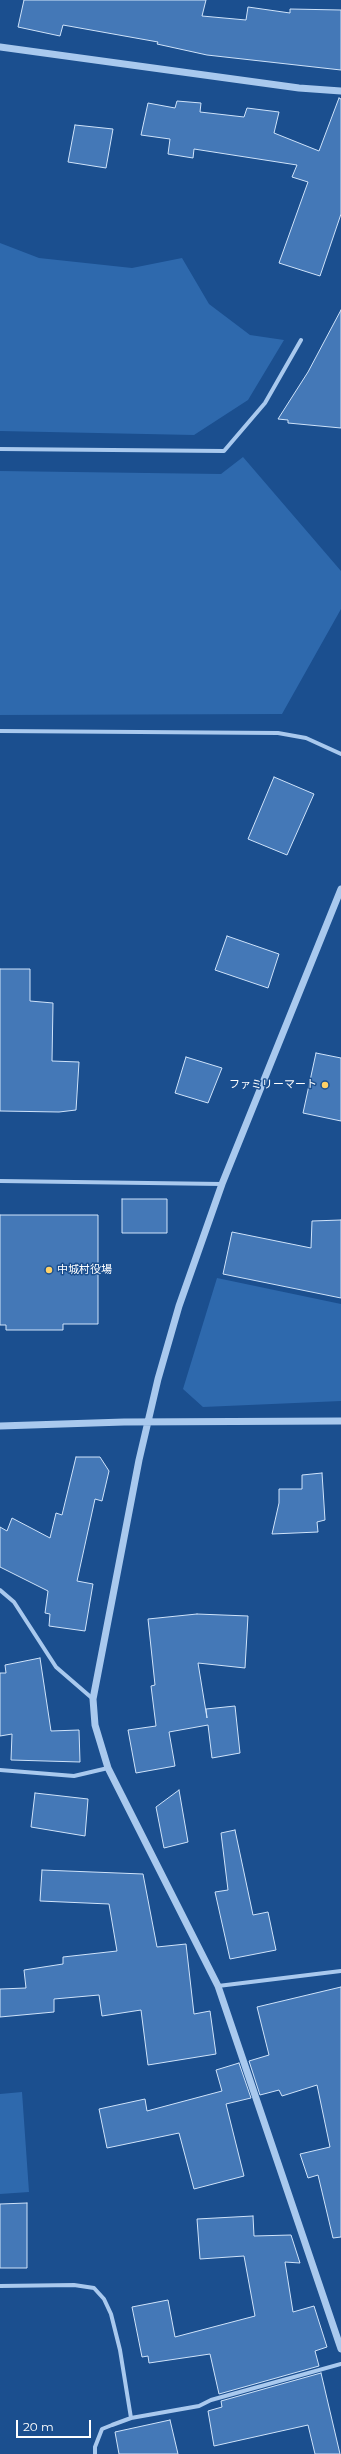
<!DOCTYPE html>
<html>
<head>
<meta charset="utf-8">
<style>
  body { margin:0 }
  #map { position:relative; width:341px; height:2454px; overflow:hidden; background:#1b4f8f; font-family:Montserrat,sans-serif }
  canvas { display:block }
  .scale { position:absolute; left:16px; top:2420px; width:75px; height:18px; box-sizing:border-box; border:2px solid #fff; border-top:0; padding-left:5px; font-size:12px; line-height:14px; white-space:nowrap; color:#fff; -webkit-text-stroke:3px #1b4f8f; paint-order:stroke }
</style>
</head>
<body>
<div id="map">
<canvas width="341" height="2454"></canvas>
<div class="scale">20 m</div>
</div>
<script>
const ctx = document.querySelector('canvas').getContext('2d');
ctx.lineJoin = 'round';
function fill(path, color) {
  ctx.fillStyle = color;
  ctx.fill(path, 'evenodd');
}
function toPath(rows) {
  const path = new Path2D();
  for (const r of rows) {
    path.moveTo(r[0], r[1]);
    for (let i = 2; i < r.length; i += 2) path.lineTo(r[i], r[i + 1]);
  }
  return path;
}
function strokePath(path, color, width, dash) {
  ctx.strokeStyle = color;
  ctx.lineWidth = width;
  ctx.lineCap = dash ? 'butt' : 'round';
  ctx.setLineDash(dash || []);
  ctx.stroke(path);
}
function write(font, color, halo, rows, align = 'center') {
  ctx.font = font + ' Montserrat,"Noto Sans JP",sans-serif';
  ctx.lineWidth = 3;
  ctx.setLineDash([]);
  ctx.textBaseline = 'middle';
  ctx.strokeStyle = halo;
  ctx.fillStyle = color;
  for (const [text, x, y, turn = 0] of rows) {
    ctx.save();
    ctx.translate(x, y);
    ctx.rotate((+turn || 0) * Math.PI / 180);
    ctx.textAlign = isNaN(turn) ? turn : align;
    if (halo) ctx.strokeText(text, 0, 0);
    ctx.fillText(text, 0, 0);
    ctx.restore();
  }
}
fill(toPath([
  [0,243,39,258,132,268,182,258,209,304,250,335,284,340,248,400,194,435,0,431],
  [243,457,341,571,341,609,282,714,0,715,0,471,221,474],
  [217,1278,341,1304,341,1401,203,1407,183,1389],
  [22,2092,29,2192,0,2194,0,2094]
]), '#2e69ad');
const building = toPath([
  [24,0,206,0,202,16,246,20,248,7,290,13,290,9,341,10,341,70,207,55,157,44,158,42,63,25,60,36,18,27,24,0],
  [339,98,341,99,341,214,320,276,279,263,308,182,292,177,297,165,194,149,193,158,168,154,170,139,141,135,148,103,175,108,177,101,201,103,200,112,244,117,247,108,279,112,274,133,319,151,339,98],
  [75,125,113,129,106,168,68,162,75,125],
  [341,310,341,428,288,423,288,420,278,419,308,372,341,310],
  [274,777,314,794,287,855,248,839,274,777],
  [227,936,279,954,268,988,215,970,227,936],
  [0,969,30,969,30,1001,53,1003,52,1061,79,1062,76,1110,59,1112,0,1111,0,969],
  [316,1053,341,1058,341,1121,303,1113,316,1053],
  [186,1057,222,1068,208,1103,175,1093,186,1057],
  [122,1199,167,1199,167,1233,122,1233,122,1199],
  [0,1215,98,1215,98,1324,63,1324,63,1330,6,1330,6,1325,0,1325,0,1215],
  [341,1220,341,1298,223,1274,232,1232,311,1248,312,1221,341,1220],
  [76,1457,100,1457,109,1471,102,1501,95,1499,77,1581,93,1584,85,1631,49,1626,50,1614,45,1613,48,1591,0,1567,0,1527,7,1531,12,1518,50,1538,56,1513,62,1515,76,1457],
  [322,1473,325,1520,317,1522,318,1532,272,1534,279,1503,279,1489,302,1489,302,1475,322,1473],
  [197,1614,248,1616,245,1668,198,1663,207,1718,206,1709,235,1706,240,1753,212,1758,208,1725,169,1732,175,1766,136,1773,128,1730,156,1726,151,1686,155,1685,148,1619,197,1614],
  [40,1658,51,1731,79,1730,80,1762,11,1760,12,1734,0,1736,0,1673,6,1673,5,1665,40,1658],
  [179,1790,188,1842,164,1848,156,1807,179,1790],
  [35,1793,88,1799,85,1836,31,1827,35,1793],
  [235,1830,253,1915,268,1912,276,1950,230,1959,215,1892,228,1890,221,1833,235,1830],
  [42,1870,143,1874,157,1947,186,1944,194,2014,210,2011,216,2054,148,2065,141,2010,102,2016,99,1995,54,1999,54,2012,0,2017,0,1989,26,1988,24,1970,63,1964,63,1957,117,1951,109,1904,40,1901,42,1870],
  [341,1987,341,2237,333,2238,318,2175,308,2178,300,2154,330,2147,317,2085,282,2096,279,2090,260,2095,249,2061,269,2055,257,2007,341,1987],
  [239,2063,251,2098,226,2104,244,2176,194,2189,179,2133,107,2148,99,2109,145,2099,147,2111,222,2091,216,2070,239,2063],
  [27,2203,27,2268,0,2268,0,2204,27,2203],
  [253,2216,254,2236,291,2235,300,2263,285,2262,293,2312,314,2306,327,2347,315,2351,319,2366,219,2394,210,2354,149,2363,148,2356,142,2357,132,2307,168,2300,175,2337,255,2316,244,2256,200,2259,197,2219,253,2216],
  [321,2373,340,2454,315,2454,308,2425,214,2446,208,2411,222,2407,221,2401,321,2373],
  [170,2420,178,2454,119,2454,115,2432,170,2420]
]);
fill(building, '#4478b7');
strokePath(building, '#cfe3fa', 1);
strokePath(toPath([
  [0,449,224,451,265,403,301,340],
  [0,731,278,733,306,738,341,754],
  [0,1181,222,1184],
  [0,1590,14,1602,56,1667,93,1699],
  [0,1770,74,1776,108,1768],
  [218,1986,341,1971],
  [0,2286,74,2285,94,2288,104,2299,111,2314,120,2350,131,2418],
  [95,2454,95,2447,102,2429,112,2425,131,2418,199,2406,211,2400,341,2364]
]), '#a9c9ee', 4);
strokePath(toPath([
  [0,47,299,88,341,91],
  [341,889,222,1184,179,1306,158,1379,139,1460,93,1699,95,1725,108,1768,218,1986,341,2349],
  [0,1426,124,1422,341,1421]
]), '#a9c9ee', 7);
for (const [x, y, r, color] of [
  [325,1085,4,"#ffd166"],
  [49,1270,4,"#ffd166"]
]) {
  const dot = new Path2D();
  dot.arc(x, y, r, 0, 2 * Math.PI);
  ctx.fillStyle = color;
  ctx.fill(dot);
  strokePath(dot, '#1b4f8f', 1.5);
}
write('11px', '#fff', '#1b4f8f', [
  ["ファミリーマート",317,1085],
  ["中城村役場",57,1270,"left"]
], 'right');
</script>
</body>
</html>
